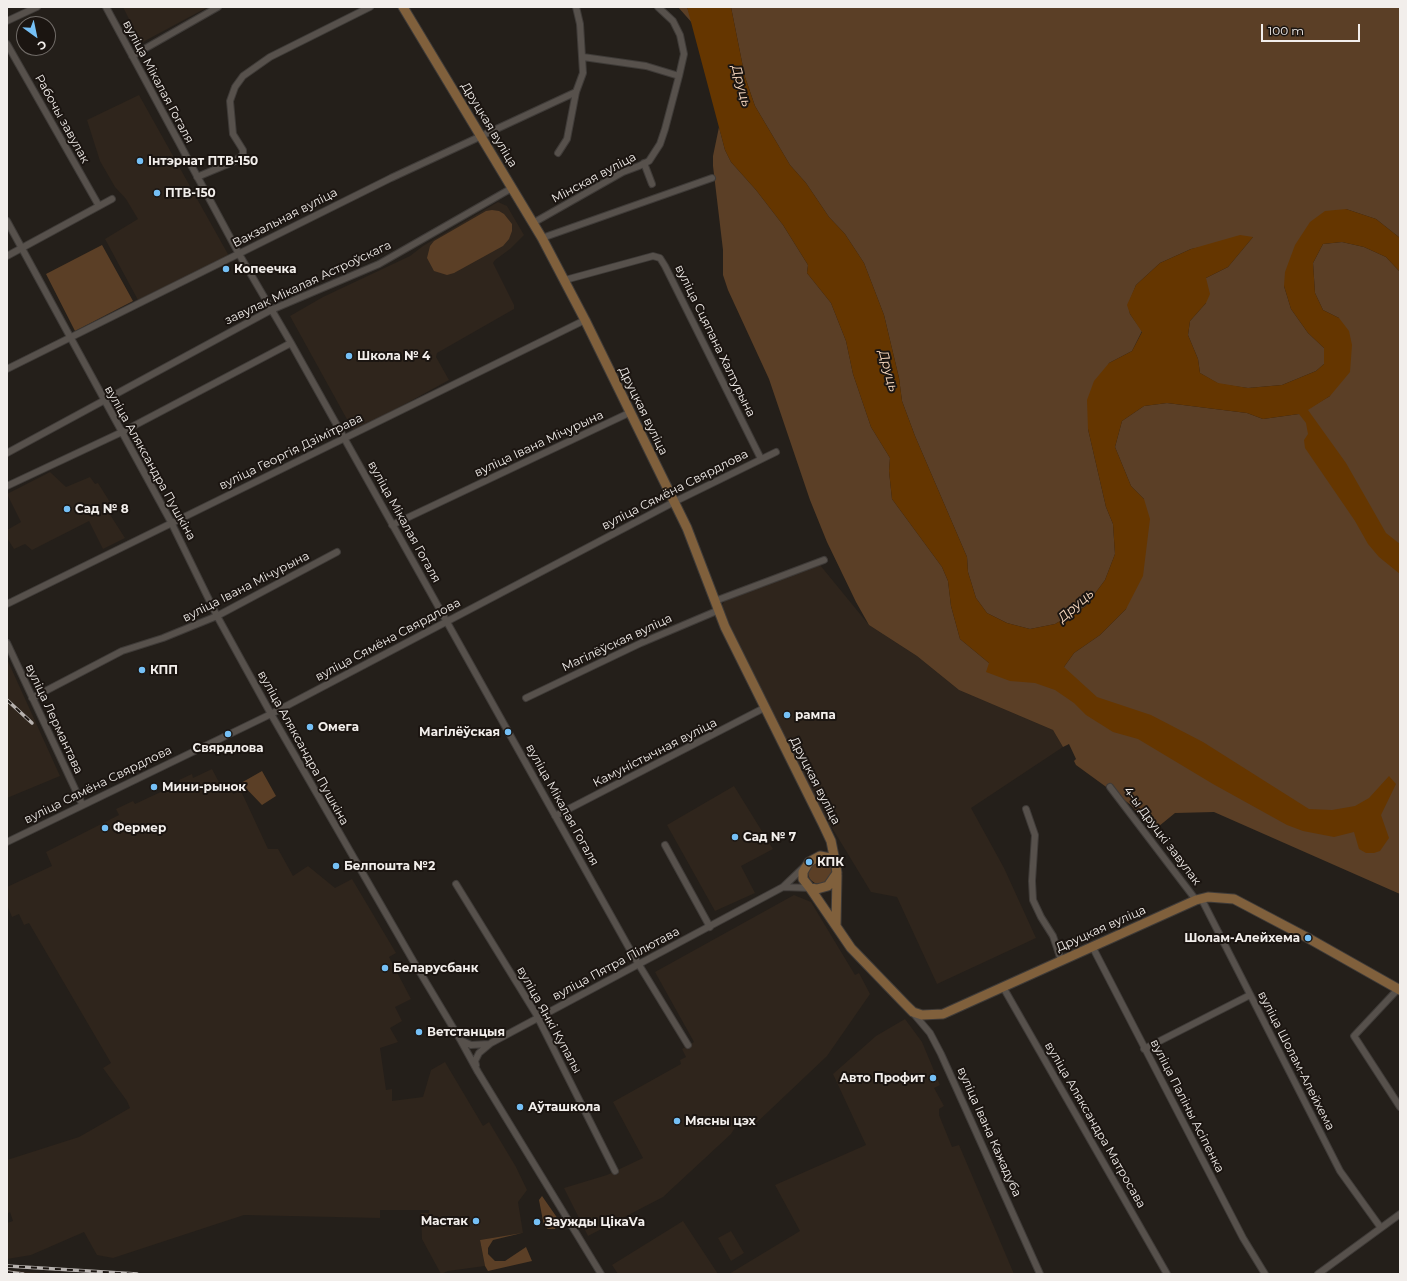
<!DOCTYPE html>
<html>
<head>
<meta charset="utf-8">
<style>
  body { margin:0 }
  #map { position:relative; width:1407px; height:1281px; overflow:hidden; background:#241f1a; font-family:Montserrat,sans-serif }
  canvas { display:block }
  .frame { position:absolute; inset:0; border:8px solid #f2eeeb; pointer-events:none }
  .north { position:absolute; left:16px; top:16px; width:40px; height:40px; box-sizing:border-box; background:#1b1511; border:1px solid #716c68; border-radius:50%; rotate:147deg; font-size:11px; font-weight:700; line-height:16px; text-align:center; color:#f2eeeb }
  .north::after { content:''; display:block; margin:auto; width:14px; height:18px; background:#75c0f6; clip-path:polygon(50% 0,100% 100%,50% 72%,0 100%) }
  .scale { position:absolute; left:1261px; top:24px; width:99px; height:18px; box-sizing:border-box; border:2px solid #f2eeeb; border-top:0; padding-left:5px; font-size:12px; line-height:14px; white-space:nowrap; color:#f2eeeb; -webkit-text-stroke:3px #1b1511; paint-order:stroke }
</style>
</head>
<body>
<div id="map">
<canvas width="1407" height="1281"></canvas>
<div class="frame"></div>
<div class="north">С</div>
<div class="scale">100 m</div>
</div>
<script>
const ctx = document.querySelector('canvas').getContext('2d');
ctx.lineJoin = 'round';
function fill(path, color) {
  ctx.fillStyle = color;
  ctx.fill(path, 'evenodd');
}
function toPath(rows) {
  const path = new Path2D();
  for (const r of rows) {
    if (r.length === 3) {
      path.moveTo(r[0] + r[2], r[1]);
      path.arc(r[0], r[1], r[2], 0, 2 * Math.PI);
      continue;
    }
    path.moveTo(r[0], r[1]);
    for (let i = 2; i < r.length; i += 2) path.lineTo(r[i], r[i + 1]);
  }
  return path;
}
function strokePath(path, color, width, dash) {
  ctx.strokeStyle = color;
  ctx.lineWidth = width;
  ctx.lineCap = dash ? 'butt' : 'round';
  ctx.setLineDash(dash || []);
  ctx.stroke(path);
}
function write(font, color, halo, rows, align = 'center') {
  ctx.font = font + ' Montserrat,sans-serif';
  ctx.lineWidth = 4;
  ctx.setLineDash([]);
  ctx.textBaseline = 'middle';
  ctx.strokeStyle = halo;
  ctx.fillStyle = color;
  for (const [text, x, y, turn = 0] of rows) {
    ctx.save();
    ctx.translate(x, y);
    ctx.rotate((+turn || 0) * Math.PI / 180);
    ctx.textAlign = isNaN(turn) ? turn : align;
    if (halo) ctx.strokeText(text, 0, 0);
    ctx.fillText(text, 0, 0);
    ctx.restore();
  }
}
fill(toPath([
  [123,7,208,7,141,43],
  [139,95,229,256,138,300,105,239,138,219,126,199,115,187,100,161,87,120],
  [498,202,507,206,524,235,510,249,495,260,493,263,514,305,514,309,437,353,436,357,449,380,354,432,290,316,323,297,410,256,423,246],
  [50,472,66,487,90,477,95,484,98,483,113,507,107,510,125,538,103,549,89,521,32,550,25,544,14,549,7,538,7,530,21,522,7,494],
  [820,565,869,625,917,656,959,690,1053,730,1063,747,971,808,1004,868,1036,938,937,984,897,897,871,892,820,808,736,639,722,606,725,600],
  [7,659,60,776,7,798],
  [212,769,223,790,229,787,233,794,241,791,268,849,278,849,293,876,308,866,335,888,352,879,396,953,389,957,411,999,395,1007,402,1021,390,1028,398,1042,380,1048,386,1090,392,1089,392,1101,423,1097,431,1070,445,1062,483,1126,489,1122,516,1167,527,1190,518,1202,523,1233,480,1240,485,1266,448,1271,441,1274,422,1239,421,1213,429,1213,429,1210,380,1210,380,1218,244,1215,113,1258,97,1255,84,1232,31,1255,7,1259,7,1223,13,1221,10,1212,7,1214,7,1160,79,1137,130,1108,127,1101,103,1068,111,1063,29,923,24,925,19,914,12,917,7,905,7,887,52,866,46,852,119,815,116,809,133,801,135,804,180,783,179,780,192,774,193,778],
  [734,786,773,849,741,866,755,893,715,911,667,825],
  [794,895,811,902,855,975,859,973,870,994,827,1056,751,1128,740,1119,731,1134,663,1197,588,1236,564,1188,607,1175,643,1158,613,1102,681,1064,680,1060,686,1057,682,1049,694,1042,655,972],
  [905,1019,922,1042,940,1085,934,1088,944,1106,939,1109,939,1115,952,1147,959,1145,1014,1274,729,1274,800,1231,775,1185,866,1145,833,1074,876,1036],
  [683,1221,718,1274,618,1274,612,1265],
  [731,1231,744,1253,731,1261,718,1238],
  [7,1270,52,1274,7,1274]
]), '#2f251c');
fill(toPath([
  [678,7,687,7,693,24],
  [731,7,1400,7,1400,238,1376,219,1346,209,1284,286,1291,309,1308,333,1324,348,1324,364,1316,371,1282,385,1248,388,1219,384,1200,373,1198,359,1188,335,1190,321,1206,303,1206,278,1228,267,1253,237,1191,249,1160,263,1136,285,1128,305,1130,314,1142,331,1132,351,1109,363,1088,429,1106,507,1113,524,1115,554,1105,580,1085,607,1055,624,1030,629,1007,623,987,613,976,598,968,572,967,557,915,436,902,401,899,378,884,315,864,263,845,234,829,217,806,183,790,165,755,106,745,77],
  [719,127,725,150,731,162,756,190,783,225,808,265,807,273,831,303,846,341,853,374,871,427,890,458,889,471,892,499,942,567,948,581,951,606,960,639,989,663,1064,667,1074,653,1100,635,1126,609,1144,499,1131,486,1115,447,1122,421,1144,406,1167,403,1247,413,1263,419,1299,414,1330,396,1339,318,1323,310,1315,293,1313,263,1323,244,1342,242,1364,247,1386,257,1400,272,1400,894,1214,812,1175,813,1153,831,1131,805,1076,765,1074,761,1076,759,1069,744,1063,747,1053,730,959,690,917,656,869,625,856,602,827,542,810,500,769,379,728,290,723,275,723,250,713,166,713,156],
  [492,210,499,211,504,214,512,224,512,231,509,239,503,246,454,273,447,275,434,271,427,258,430,246,434,241,486,211],
  [102,245,133,301,75,331,46,274],
  [262,771,276,796,262,805,241,783],
  [820,872,12],
  [542,1196,558,1219,555,1229,548,1229,544,1226,539,1200],
  [522,1233,493,1240,488,1248,488,1254,495,1261,505,1261,526,1247,532,1261,488,1271,485,1266,480,1240]
]), '#5b3f26');
fill(toPath([
  [687,7,731,7,745,77,755,106,790,165,806,183,829,217,845,234,864,263,884,315,899,378,902,401,915,436,967,557,968,572,976,598,987,613,1007,623,1030,629,1055,624,1085,607,1105,580,1115,554,1113,524,1106,507,1088,429,1087,400,1094,381,1109,363,1132,351,1142,332,1130,314,1127,305,1136,285,1160,263,1191,249,1240,235,1253,237,1228,267,1206,278,1210,294,1206,303,1190,321,1188,335,1198,359,1200,373,1218,383,1248,388,1282,385,1316,371,1324,364,1324,348,1308,333,1291,309,1284,286,1285,272,1295,245,1310,222,1325,211,1346,209,1376,219,1400,238,1400,272,1386,257,1364,247,1342,242,1323,244,1313,263,1315,293,1323,310,1339,318,1349,331,1352,345,1350,372,1330,396,1308,410,1346,463,1386,533,1400,544,1400,574,1379,557,1368,544,1355,521,1305,448,1304,440,1308,434,1306,423,1299,414,1263,419,1247,413,1167,403,1144,406,1122,421,1115,447,1131,486,1144,499,1150,519,1143,576,1126,609,1100,635,1074,653,1064,667,1097,697,1151,715,1203,742,1309,809,1332,810,1355,806,1369,798,1389,776,1396,784,1381,815,1389,838,1380,851,1374,853,1366,853,1359,849,1354,832,1334,837,1303,831,1287,825,1213,784,1138,739,1113,732,1086,715,1074,703,1055,690,1035,683,1010,681,986,672,989,663,960,639,951,606,948,581,942,567,892,499,889,471,890,458,871,427,853,374,846,341,831,303,807,273,808,265,783,225,756,190,731,162,725,150]
]), '#653600');
const street = toPath([
  [106,7,239,254,291,343,633,955,688,1045],
  [658,7,673,21,680,35,684,54,679,76],
  [7,21,37,7],
  [7,44,99,206],
  [132,56,218,7],
  [558,153,567,139,576,92,583,73,580,24,576,7],
  [644,163,652,184],
  [197,177,233,162,243,155,243,150,233,134,230,101,235,87,243,76,270,57,370,7],
  [7,221,171,522,217,616,271,714,415,964,461,1041,478,1072,601,1274],
  [533,223,623,172,639,166,649,161,660,144,665,129,679,76,646,66,583,57],
  [542,238,712,178],
  [7,256,112,199],
  [565,280,653,256,660,258,665,266,761,459],
  [7,369,391,178,576,92],
  [7,453,271,310,379,264,512,188],
  [7,486,122,432,291,343],
  [392,525,631,412],
  [715,601,824,560],
  [7,604,585,320],
  [7,643,82,804],
  [32,698,122,651,163,638,217,616,337,552],
  [526,698,641,643,719,610],
  [1110,787,1196,900],
  [1026,809,1035,835,1032,881,1033,900,1041,917,1053,936,1061,960],
  [555,816,764,708],
  [7,842,271,714,674,502,776,452],
  [665,845,710,927],
  [456,884,536,1014,615,1171],
  [783,887,810,888],
  [1201,898,1340,1171,1381,1228],
  [1092,946,1243,1238,1265,1274],
  [1003,987,1167,1274],
  [1398,989,1354,1036,1400,1107],
  [913,1013,930,1033,941,1054,1040,1274],
  [462,1041,471,1045,489,1044],
  [1144,1049,1250,995],
  [476,1065,475,1061,479,1053,491,1043,783,887,804,867],
  [1318,1274,1400,1214]
]);
const secondary = toPath([
  [403,7,542,238,585,320,687,528,725,627,823,824,831,841,836,866],
  [820,856,830,858,836,866,837,873,828,886,817,889,810,888,803,879,803,872,809,862,820,856],
  [810,888,851,948,906,1005,913,1012,922,1015,943,1014,1196,900,1208,897,1234,899,1308,938,1400,990],
  [836,925,837,875]
]);
strokePath(street, '#3f3b38', 8);
strokePath(secondary, '#3f3b38', 11);
strokePath(street, '#57514c', 6);
strokePath(secondary, '#80603c', 9);
const rail = toPath([
  [7,700,32,723],
  [7,1266,137,1274],
  [7,1272,23,1274]
]);
strokePath(rail, '#b7b2af', 3.5);
strokePath(rail, '#1b1511', 2, [6]);
for (const [x, y, r, color] of [
  [140,161,4,"#75c0f6"],
  [157,193,4,"#75c0f6"],
  [226,269,4,"#75c0f6"],
  [349,356,4,"#75c0f6"],
  [67,509,4,"#75c0f6"],
  [142,670,4,"#75c0f6"],
  [787,715,4,"#75c0f6"],
  [310,727,4,"#75c0f6"],
  [508,732,4,"#75c0f6"],
  [228,734,4,"#75c0f6"],
  [154,787,4,"#75c0f6"],
  [105,828,4,"#75c0f6"],
  [735,837,4,"#75c0f6"],
  [809,862,4,"#75c0f6"],
  [336,866,4,"#75c0f6"],
  [1308,938,4,"#75c0f6"],
  [385,968,4,"#75c0f6"],
  [419,1032,4,"#75c0f6"],
  [933,1078,4,"#75c0f6"],
  [520,1107,4,"#75c0f6"],
  [677,1121,4,"#75c0f6"],
  [476,1221,4,"#75c0f6"],
  [537,1222,4,"#75c0f6"]
]) {
  const dot = new Path2D();
  dot.arc(x, y, r, 0, 2 * Math.PI);
  ctx.fillStyle = color;
  ctx.fill(dot);
  strokePath(dot, '#1b1511', 1.5);
}
write('12px', '#f2eeeb', '#1b1511', [
  ["вуліца Мікалая Гогаля",158,82,62],
  ["Рабочы завулак",62,119,61],
  ["Друцкая вуліца",489,125,59],
  ["Мінская вуліца",594,178,-28],
  ["Вакзальная вуліца",285,218,-27],
  ["завулак Мікалая Астроўскага",308,283,-25],
  ["вуліца Сцяпана Халтурына",715,341,64],
  ["Друцкая вуліца",643,411,64],
  ["вуліца Івана Мічурына",539,444,-25],
  ["вуліца Георгія Дзімітрава",291,452,-26],
  ["вуліца Аляксандра Пушкіна",150,463,61],
  ["вуліца Сямёна Свярдлова",675,490,-27],
  ["вуліца Мікалая Гогаля",404,522,61],
  ["вуліца Івана Мічурына",246,587,-27],
  ["вуліца Сямёна Свярдлова",388,640,-28],
  ["Магілёўская вуліца",617,643,-25],
  ["вуліца Лермантава",54,719,65],
  ["вуліца Аляксандра Пушкіна",303,748,61],
  ["Камуністычная вуліца",655,753,-27],
  ["Друцкая вуліца",815,781,63],
  ["вуліца Сямёна Свярдлова",98,785,-26],
  ["вуліца Мікалая Гогаля",562,805,61],
  ["4-ы Друцкі завулак",1162,836,53],
  ["Друцкая вуліца",1101,929,-24],
  ["вуліца Пятра Пілютава",616,964,-28],
  ["вуліца Янкі Купалы",549,1020,61],
  ["вуліца Шолам-Алейхема",1296,1061,63],
  ["вуліца Паліны Асіпенка",1187,1106,63],
  ["вуліца Аляксандра Матросава",1095,1125,60],
  ["вуліца Івана Кажадуба",989,1132,66]
]);
write('bold 12px', '#f2eeeb', '#1b1511', [
  ["Інтэрнат ПТВ-150",148,161],
  ["ПТВ-150",165,193],
  ["Копеечка",234,269],
  ["Школа № 4",357,356],
  ["Сад № 8",75,509],
  ["КПП",150,670],
  ["рампа",795,715],
  ["Омега",318,727],
  ["Магілёўская",500,732,"right"],
  ["Свярдлова",228,748,"center"],
  ["Мини-рынок",162,787],
  ["Фермер",113,828],
  ["Сад № 7",743,837],
  ["КПК",817,862],
  ["Белпошта №2",344,866],
  ["Шолам-Алейхема",1300,938,"right"],
  ["Беларусбанк",393,968],
  ["Ветстанцыя",427,1032],
  ["Авто Профит",925,1078,"right"],
  ["Аўташкола",528,1107],
  ["Мясны цэх",685,1121],
  ["Мастак",468,1221,"right"],
  ["Заужды ЦікаVа",545,1222]
], 'left');
write('italic 13px', '#f9dac1', '#1b1511', [
  ["Друць",741,86,75],
  ["Друць",888,371,75],
  ["Друць",1076,606,-41]
]);
</script>
</body>
</html>
